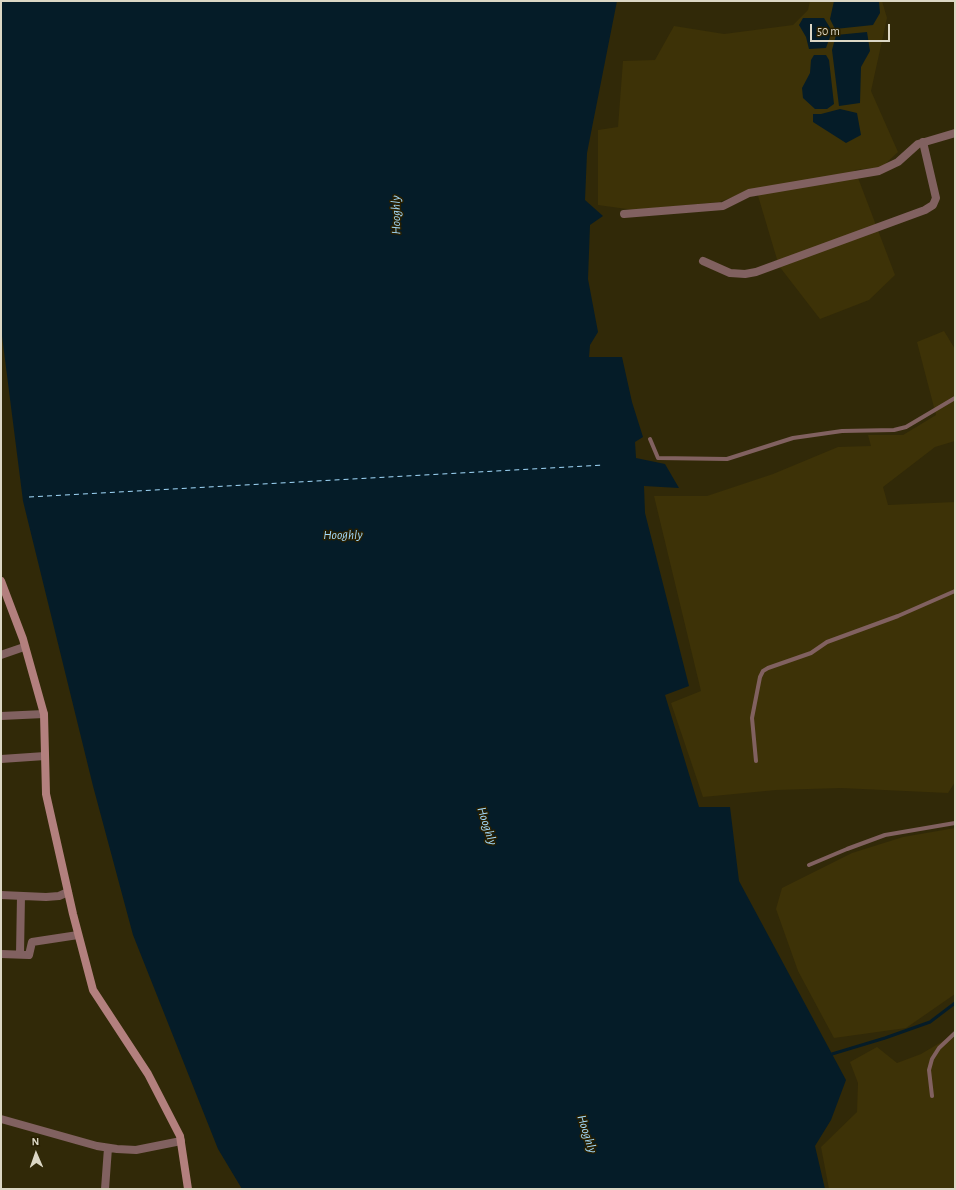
<!DOCTYPE html>
<html>
<head>
<meta charset="utf-8">
<style>
  body { margin:0 }
  #map { position:relative; width:956px; height:1190px; overflow:hidden; background:#312908; font-family:"Alegreya Sans",sans-serif }
  canvas { display:block }
  .frame { position:absolute; inset:0; border:2px solid #dcd7c5; pointer-events:none }
  .north { position:absolute; left:16px; top:1134px; width:40px; height:40px; -webkit-text-stroke:3px #281f00; paint-order:stroke; rotate:358deg; font-size:11px; font-weight:700; line-height:16px; text-align:center; color:#dcd7c5 }
  .north::after { content:''; display:block; margin:auto; width:14px; height:18px; background:#dcd7c5; clip-path:polygon(50% 0,100% 100%,50% 72%,0 100%) }
  .scale { position:absolute; left:810px; top:24px; width:80px; height:18px; box-sizing:border-box; border:2px solid #dcd7c5; border-top:0; padding-left:5px; font-size:12px; line-height:14px; white-space:nowrap; color:#dcd7c5; -webkit-text-stroke:3px #281f00; paint-order:stroke }
</style>
</head>
<body>
<div id="map">
<canvas width="956" height="1190"></canvas>
<div class="frame"></div>
<div class="north">N</div>
<div class="scale">50 m</div>
</div>
<script>
const ctx = document.querySelector('canvas').getContext('2d');
ctx.lineJoin = 'round';
function fill(path, color) {
  ctx.fillStyle = color;
  ctx.fill(path, 'evenodd');
}
function toPath(rows) {
  const path = new Path2D();
  for (const r of rows) {
    path.moveTo(r[0], r[1]);
    for (let i = 2; i < r.length; i += 2) path.lineTo(r[i], r[i + 1]);
  }
  return path;
}
function strokePath(path, color, width, dash) {
  ctx.strokeStyle = color;
  ctx.lineWidth = width;
  ctx.lineCap = dash ? 'butt' : 'round';
  ctx.setLineDash(dash || []);
  ctx.stroke(path);
}
function write(font, color, halo, rows, align = 'center') {
  ctx.font = font + ' "Alegreya Sans",sans-serif';
  ctx.lineWidth = 3;
  ctx.setLineDash([]);
  ctx.textBaseline = 'middle';
  ctx.strokeStyle = halo;
  ctx.fillStyle = color;
  for (const [text, x, y, turn = 0] of rows) {
    ctx.save();
    ctx.translate(x, y);
    ctx.rotate((+turn || 0) * Math.PI / 180);
    ctx.textAlign = isNaN(turn) ? turn : align;
    if (halo) ctx.strokeText(text, 0, 0);
    ctx.fillText(text, 0, 0);
    ctx.restore();
  }
}
fill(toPath([
  [810,1,882,1,887,18,871,91,898,152,882,167,855,170,895,275,869,300,820,319,779,266,756,189,719,202,634,210,598,205,598,130,618,127,623,61,655,60,674,26,724,34,793,25,808,10],
  [944,331,955,349,955,441,935,447,883,487,888,505,955,502,955,782,948,793,841,788,776,790,703,797,671,703,701,691,654,496,707,496,773,474,838,447,871,446,868,435,903,435,936,415,917,342],
  [955,828,955,994,906,1028,834,1038,798,971,776,909,782,888,852,853,903,837],
  [955,1034,955,1189,829,1189,821,1147,857,1112,858,1083,850,1062,877,1047,897,1063,921,1054]
]), '#3d3207');
fill(toPath([
  [1,1,617,1,587,153,585,200,603,216,590,225,588,279,598,332,590,345,589,357,622,357,632,402,643,437,635,442,636,458,665,464,679,488,644,486,645,513,689,686,665,695,699,807,730,807,739,881,846,1080,831,1120,815,1146,825,1189,242,1189,218,1149,133,935,93,786,23,501,1,328],
  [834,1,879,1,880,13,873,25,835,29,830,19],
  [803,18,824,18,832,31,826,48,809,49,806,37,799,25],
  [867,32,870,51,861,67,860,103,839,106,832,50,836,35],
  [814,55,826,55,829,60,834,104,827,109,815,109,803,98,802,88,810,73,811,60],
  [840,109,857,113,861,135,846,143,813,122,813,114,821,114]
]), '#051c28');
strokePath(toPath([
  [832,1054,885,1038,930,1022,955,1003]
]), '#051c28', 3);
strokePath(toPath([
  [29,497,604,465]
]), '#a3dbfd', 1, [5, 4]);
strokePath(toPath([
  [650,439,658,458,727,459,793,438,842,431,894,430,906,427,955,398],
  [756,761,752,718,760,677,763,671,768,668,811,653,827,642,898,616,955,591],
  [809,865,847,849,885,835,955,823],
  [932,1096,929,1070,932,1059,939,1048,955,1033]
]), '#816160', 4);
strokePath(toPath([
  [624,214,723,206,749,193,879,171,898,162,918,144,955,133],
  [703,261,730,273,745,274,756,272,925,210,933,205,936,198,923,142],
  [1,655,24,647],
  [1,716,44,714],
  [1,759,45,756],
  [1,895,46,897,59,896,68,892],
  [1,954,29,955,32,942,78,935],
  [20,954,21,896],
  [1,1119,97,1146,117,1149,136,1150,181,1141],
  [105,1189,108,1148]
]), '#816160', 8);
strokePath(toPath([
  [1,581,23,639,44,714,46,794,73,914,93,990,148,1074,180,1136,188,1189]
]), '#b3807e', 8);
write('italic 13px', '#a3dbfd', '#281f00', [
  ["Hooghly",396,215,-91],
  ["Hooghly",343,535],
  ["Hooghly",487,826,72],
  ["Hooghly",587,1134,72]
]);
</script>
</body>
</html>
